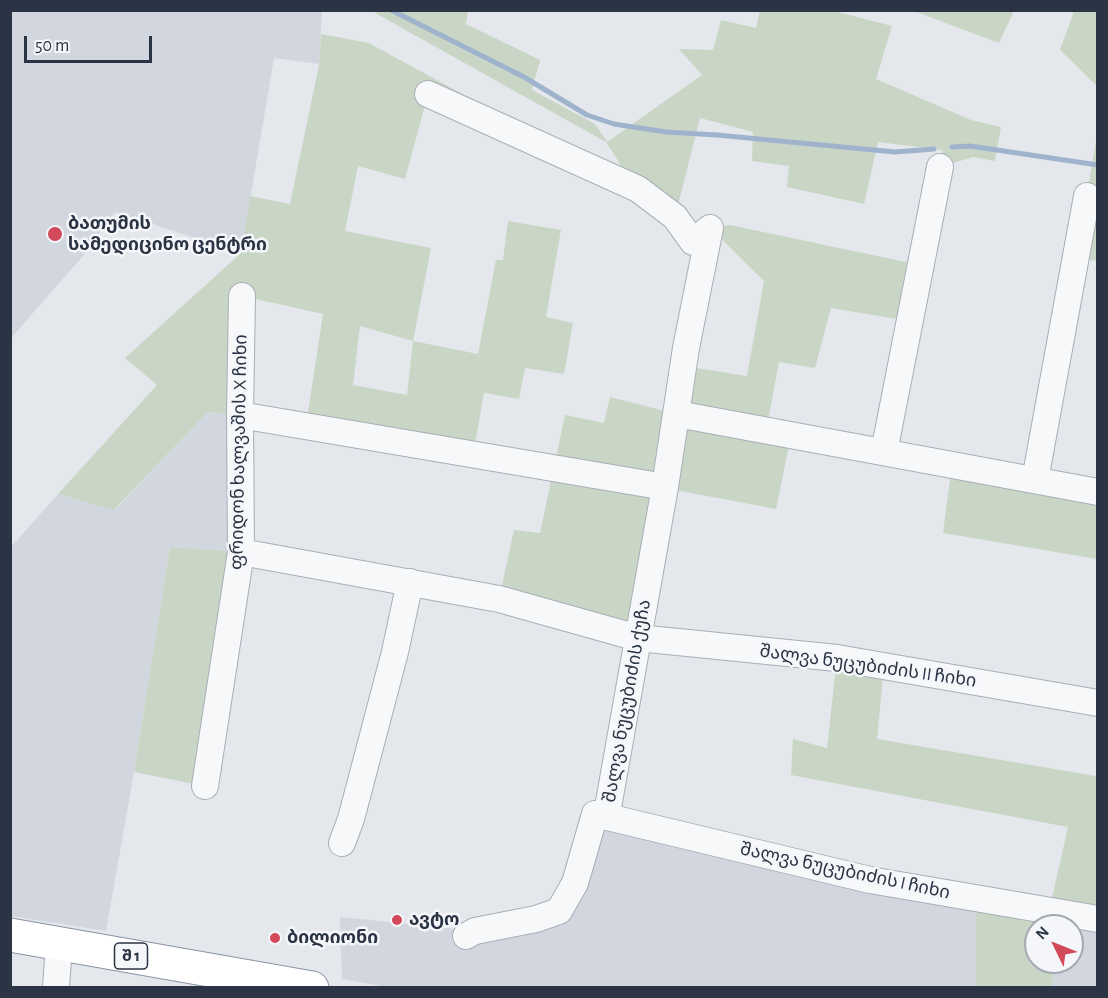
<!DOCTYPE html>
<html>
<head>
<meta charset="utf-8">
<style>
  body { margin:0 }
  #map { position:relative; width:1108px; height:998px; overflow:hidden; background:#e4e7ec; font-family:"Alegreya Sans",sans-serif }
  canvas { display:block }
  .frame { position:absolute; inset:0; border:12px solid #2b3445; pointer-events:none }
  .north { position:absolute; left:1024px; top:914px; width:60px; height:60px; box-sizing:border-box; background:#f4f6f9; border:2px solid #a4a8b1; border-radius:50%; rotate:313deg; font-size:16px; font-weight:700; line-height:24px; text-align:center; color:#2b3445 }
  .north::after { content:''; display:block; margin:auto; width:21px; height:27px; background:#d1495b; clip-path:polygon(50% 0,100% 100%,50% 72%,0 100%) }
  .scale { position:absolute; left:24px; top:36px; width:128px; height:27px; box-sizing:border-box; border:3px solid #2b3445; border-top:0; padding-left:8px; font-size:18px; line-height:21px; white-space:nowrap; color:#2b3445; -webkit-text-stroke:4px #f4f6f9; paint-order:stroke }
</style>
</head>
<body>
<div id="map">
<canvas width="1108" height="998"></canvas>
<div class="frame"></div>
<div class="north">N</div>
<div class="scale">50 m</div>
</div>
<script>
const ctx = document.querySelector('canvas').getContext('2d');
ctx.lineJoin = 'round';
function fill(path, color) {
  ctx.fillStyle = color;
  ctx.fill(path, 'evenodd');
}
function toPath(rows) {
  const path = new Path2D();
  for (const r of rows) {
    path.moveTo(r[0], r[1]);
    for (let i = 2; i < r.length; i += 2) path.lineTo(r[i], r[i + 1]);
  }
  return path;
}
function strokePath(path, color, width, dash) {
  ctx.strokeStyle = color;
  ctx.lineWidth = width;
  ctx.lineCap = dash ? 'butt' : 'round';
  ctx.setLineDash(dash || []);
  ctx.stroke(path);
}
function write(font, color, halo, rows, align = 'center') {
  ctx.font = font + ' "Alegreya Sans","Noto Sans Georgian",sans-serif';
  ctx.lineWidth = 5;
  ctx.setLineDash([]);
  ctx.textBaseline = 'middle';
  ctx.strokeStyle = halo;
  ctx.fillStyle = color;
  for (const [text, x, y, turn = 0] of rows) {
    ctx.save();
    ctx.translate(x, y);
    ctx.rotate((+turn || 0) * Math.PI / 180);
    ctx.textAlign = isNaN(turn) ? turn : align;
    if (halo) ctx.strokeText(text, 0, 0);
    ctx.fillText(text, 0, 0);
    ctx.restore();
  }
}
fill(toPath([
  [11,11,322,11,319,64,274,58,241,253,115,212,83,256,11,338],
  [208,412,240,415,241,552,170,547,134,772,106,931,11,916,11,547,58,494,115,510],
  [595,814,976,898,976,987,388,987,342,979,340,917,475,931,559,911],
  [1066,914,1097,919,1097,987,1051,988,1056,962,1072,962,1072,926,1063,926]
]), '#d2d6de');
fill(toPath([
  [760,10,834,11,892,26,876,79,971,120,1001,127,995,161,973,157,940,167,943,150,878,142,864,204,787,187,789,166,752,161,753,132,700,118,675,217,428,94,405,179,358,166,345,231,431,248,413,341,478,354,496,260,503,260,508,221,561,230,546,317,573,323,564,374,525,368,519,399,484,393,473,455,306,426,323,314,243,296,240,415,208,412,114,510,58,494,157,385,125,358,241,253,250,196,290,204,319,65,321,34,369,43,636,189,606,142,375,13,375,11,468,11,466,24,540,60,532,90,595,124,607,142,702,75,679,49,713,50,721,20,756,28],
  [360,326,413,341,407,395,353,385],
  [914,11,1014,10,1014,11,999,43],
  [1074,11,1097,11,1097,86,1060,50],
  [1097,135,1097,261,1076,258],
  [730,225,920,265,909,321,831,308,815,368,779,362,766,431,791,436,776,509,665,488,638,638,499,599,514,530,540,533,565,415,604,423,610,397,677,414,684,366,747,376,764,281,710,228],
  [952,465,1097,492,1097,559,943,533],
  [170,547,241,552,205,786,134,772],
  [837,658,884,666,877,739,1096,776,1097,766,1097,919,1066,914,1063,926,1036,926,1036,962,1056,962,1051,987,976,987,976,898,1049,911,1068,827,791,775,793,739,827,748]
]), '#c9d6c5');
strokePath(toPath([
  [391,10,524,77,587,115,614,124,666,132,717,135,895,152,934,149],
  [952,147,970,146,1098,165]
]), '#9fb4cc', 5);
const minor = toPath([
  [428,94,638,189,675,217,693,242,710,228],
  [677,414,1098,492],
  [240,415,665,487],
  [884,452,940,167],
  [1035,480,1087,196],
  [241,552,499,599,638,638,837,658,1098,703],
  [205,786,241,552,240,415,242,296],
  [595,814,870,880,1098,919],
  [342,843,351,819,395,652,410,582],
  [466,936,475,931,536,919,559,911,575,883,595,814,607,813,665,487,686,348,710,228],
  [56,988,59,943]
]);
const highway = toPath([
  [10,935,312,988]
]);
strokePath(minor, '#a9aeb7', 28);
strokePath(highway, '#8b94a3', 35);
strokePath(minor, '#f7f8fa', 26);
strokePath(highway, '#fff', 33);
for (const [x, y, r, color] of [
  [55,234,8,"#d1495b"],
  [397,920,6,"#d1495b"],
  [275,938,6,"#d1495b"]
]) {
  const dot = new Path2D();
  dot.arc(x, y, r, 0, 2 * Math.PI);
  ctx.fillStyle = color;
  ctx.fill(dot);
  strokePath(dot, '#f4f6f9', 2);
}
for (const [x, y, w] of [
  [131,956,33]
]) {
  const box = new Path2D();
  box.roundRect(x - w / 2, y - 13, w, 26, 4.5);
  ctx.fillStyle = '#f4f6f9';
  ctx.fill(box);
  strokePath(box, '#2b3445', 1.5);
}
write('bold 16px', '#2b3445', null, [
  ["შ 1",131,956]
]);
write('bold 18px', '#2b3445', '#f4f6f9', [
  ["ბათუმის",68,224],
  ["სამედიცინო ცენტრი",68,245],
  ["ავტო",409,920],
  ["ბილიონი",287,938]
], 'left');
write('18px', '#2b3445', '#f4f6f9', [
  ["ფრიდონ ხალვაშის X ჩიხი",239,452,-89],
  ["შალვა ნუცუბიძის II ჩიხი",868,666,8],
  ["შალვა ნუცუბიძის ქუჩა",627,701,-80],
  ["შალვა ნუცუბიძის I ჩიხი",845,871,12]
]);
</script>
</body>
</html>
